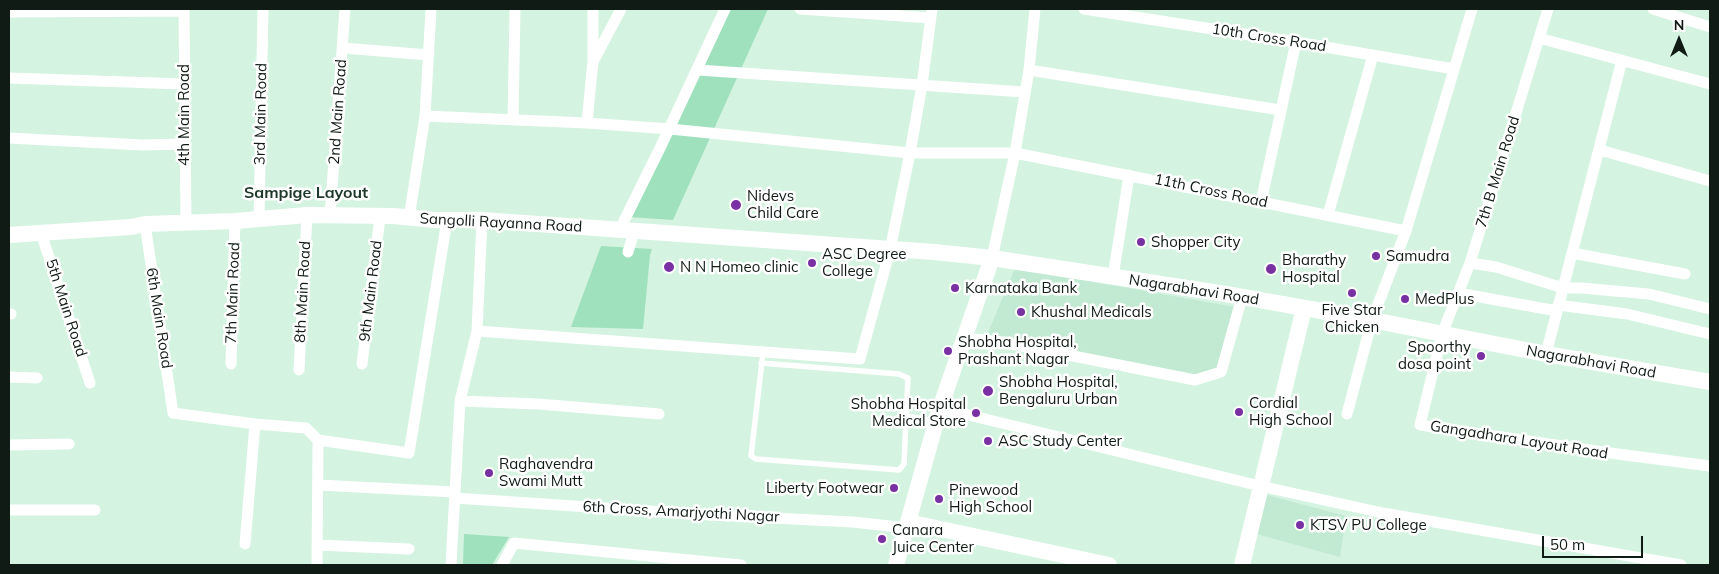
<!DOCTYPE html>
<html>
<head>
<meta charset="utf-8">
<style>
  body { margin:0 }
  #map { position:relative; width:1719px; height:574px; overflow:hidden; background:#d4f3e1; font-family:Mulish,sans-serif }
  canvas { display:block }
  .frame { position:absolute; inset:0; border:10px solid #101b15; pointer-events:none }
  .north { position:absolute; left:1654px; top:15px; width:50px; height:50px; -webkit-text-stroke:4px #fff; paint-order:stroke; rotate:0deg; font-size:14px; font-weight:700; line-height:20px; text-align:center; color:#101b15 }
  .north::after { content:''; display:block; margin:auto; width:18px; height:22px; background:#101b15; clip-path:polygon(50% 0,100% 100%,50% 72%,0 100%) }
  .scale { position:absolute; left:1542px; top:536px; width:101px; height:22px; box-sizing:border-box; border:2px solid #101b15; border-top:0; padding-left:6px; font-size:15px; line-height:18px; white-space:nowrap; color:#101b15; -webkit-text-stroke:4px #fff; paint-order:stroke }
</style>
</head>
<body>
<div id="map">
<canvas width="1719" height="574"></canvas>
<div class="frame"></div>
<div class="north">N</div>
<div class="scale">50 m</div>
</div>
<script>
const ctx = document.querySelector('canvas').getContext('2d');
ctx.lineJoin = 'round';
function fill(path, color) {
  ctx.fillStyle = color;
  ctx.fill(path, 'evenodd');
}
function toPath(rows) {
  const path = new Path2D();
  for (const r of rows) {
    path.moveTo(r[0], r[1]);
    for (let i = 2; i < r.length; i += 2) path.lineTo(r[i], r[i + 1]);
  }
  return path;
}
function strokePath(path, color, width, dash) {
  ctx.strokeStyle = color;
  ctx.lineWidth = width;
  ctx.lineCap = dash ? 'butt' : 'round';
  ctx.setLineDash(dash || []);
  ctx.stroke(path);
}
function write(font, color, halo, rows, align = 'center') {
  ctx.font = font + ' Mulish,sans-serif';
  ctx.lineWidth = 5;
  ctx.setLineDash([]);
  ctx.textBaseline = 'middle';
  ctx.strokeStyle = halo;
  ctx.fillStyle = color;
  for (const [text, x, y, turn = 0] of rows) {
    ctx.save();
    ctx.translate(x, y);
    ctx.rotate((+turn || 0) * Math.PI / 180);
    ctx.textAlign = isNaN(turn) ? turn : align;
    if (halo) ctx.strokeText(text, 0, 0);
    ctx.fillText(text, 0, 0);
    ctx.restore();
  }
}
fill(toPath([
  [1015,268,1235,307,1217,369,1193,375,987,335],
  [1263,494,1346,516,1340,557,1253,533]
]), '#c2e9d2');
fill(toPath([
  [731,9,768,9,673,220,630,217],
  [601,246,652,249,650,255,643,329,571,327],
  [464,534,509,537,492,565,463,565]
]), '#a0e1bd');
strokePath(toPath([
  [761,363,899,374,908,378,904,464,899,470,756,459,751,456,763,353],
  [907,416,934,421]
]), '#fff', 5.5);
strokePath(toPath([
  [184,9,186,222],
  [800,9,931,18],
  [1084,9,1296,42,1454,69],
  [1548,9,1470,263,1442,334,1420,425,1610,453,1710,466],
  [1653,9,1710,27],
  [9,12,184,11],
  [1539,38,1710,84],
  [343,48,429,55],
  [594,60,621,9],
  [698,70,1024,92],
  [1029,70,1280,110],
  [9,78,184,84],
  [425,116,587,123,670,129,910,153,1015,153,1406,231],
  [513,120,515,9],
  [587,123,593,61,593,9],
  [9,138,142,145,184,144],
  [1600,150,1710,181],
  [1261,202,1296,42],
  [330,215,345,9],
  [1328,215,1373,55],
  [409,218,425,116,431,9],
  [259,219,263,9],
  [145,224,173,413,255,424,306,428,318,440,317,565],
  [619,231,661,146,725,9],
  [41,233,90,383],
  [628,252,634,232],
  [1572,253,1685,274],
  [992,258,1015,153,1029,70,1035,9],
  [1470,263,1496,267,1563,288,1581,288,1649,294,1710,309],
  [1113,277,1129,175],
  [1458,293,1557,311],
  [1558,305,1627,314,1710,334],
  [9,314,11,314],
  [477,331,860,359,890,250,910,153,922,85,932,9],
  [963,338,1002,342,1195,380,1221,372,1242,297],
  [1546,354,1622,60],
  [231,364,235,221],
  [362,364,380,217],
  [299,370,307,215],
  [9,377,37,378],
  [460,401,538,404,659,414],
  [940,408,1260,486,1383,513,1681,565],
  [1347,414,1372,320,1406,231,1472,9],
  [318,440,409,453,447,220],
  [9,445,69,444],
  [318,485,455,492],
  [455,498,693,514,853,522,907,528],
  [9,510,95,510],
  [245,544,255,424],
  [317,545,409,549],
  [451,565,460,401,477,331,482,220],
  [502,565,514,543,741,565]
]), '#fff', 11);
strokePath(toPath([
  [9,235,131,227,145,224,235,221,307,215,394,216,435,220,482,220,934,252,992,258,1226,294,1372,320,1546,354,1710,382],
  [908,522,1109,565],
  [896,565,940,408,992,258],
  [1242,565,1304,308]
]), '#fff', 16);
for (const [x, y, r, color] of [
  [736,205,6,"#7830a2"],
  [1141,242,5,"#7830a2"],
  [1376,256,5,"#7830a2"],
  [812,263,5,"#7830a2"],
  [669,267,6,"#7830a2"],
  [1271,269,6,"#7830a2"],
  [955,288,5,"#7830a2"],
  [1352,293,5,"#7830a2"],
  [1405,299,5,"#7830a2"],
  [1021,312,5,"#7830a2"],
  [948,351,5,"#7830a2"],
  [1481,356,5,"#7830a2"],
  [988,391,6,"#7830a2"],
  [1239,412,5,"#7830a2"],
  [976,413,5,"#7830a2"],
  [988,441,5,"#7830a2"],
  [489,473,5,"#7830a2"],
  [894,488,5,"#7830a2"],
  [939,499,5,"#7830a2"],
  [1300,525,5,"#7830a2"],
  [882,539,5,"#7830a2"]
]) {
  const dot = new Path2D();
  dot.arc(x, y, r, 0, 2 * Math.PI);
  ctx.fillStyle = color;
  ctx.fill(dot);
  strokePath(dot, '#fff', 2);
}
write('15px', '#101b15', '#fff', [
  ["10th Cross Road",1269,38,9],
  ["2nd Main Road",338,112,-86],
  ["3rd Main Road",261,114,-89],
  ["4th Main Road",184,115,-90],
  ["7th B Main Road",1498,172,-73],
  ["11th Cross Road",1211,191,12],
  ["Sangolli Rayanna Road",501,223,3],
  ["Nagarabhavi Road",1194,290,9],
  ["9th Main Road",371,291,-83],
  ["8th Main Road",303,292,-87],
  ["7th Main Road",233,293,-88],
  ["5th Main Road",66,308,72],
  ["6th Main Road",159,318,81],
  ["Nagarabhavi Road",1591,362,10],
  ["Gangadhara Layout Road",1519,440,9],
  ["6th Cross, Amarjyothi Nagar",681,512,3]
]);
write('15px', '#101b15', '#fff', [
  ["Nidevs",747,196],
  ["Child Care",747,213],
  ["Shopper City",1151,242],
  ["ASC Degree",822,254],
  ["College",822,271],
  ["Samudra",1386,256],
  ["Bharathy",1282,260],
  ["Hospital",1282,277],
  ["N N Homeo clinic",680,267],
  ["Karnataka Bank",965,288],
  ["MedPlus",1415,299],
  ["Five Star",1352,310,"center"],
  ["Chicken",1352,327,"center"],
  ["Khushal Medicals",1031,312],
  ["Shobha Hospital,",958,342],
  ["Prashant Nagar",958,359],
  ["Spoorthy",1471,347,"right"],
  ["dosa point",1471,364,"right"],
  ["Shobha Hospital,",999,382],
  ["Bengaluru Urban",999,399],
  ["Cordial",1249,403],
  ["High School",1249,420],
  ["Shobha Hospital",966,404,"right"],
  ["Medical Store",966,421,"right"],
  ["ASC Study Center",998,441],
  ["Raghavendra",499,464],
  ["Swami Mutt",499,481],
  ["Liberty Footwear",884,488,"right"],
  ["Pinewood",949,490],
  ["High School",949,507],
  ["KTSV PU College",1310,525],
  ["Canara",892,530],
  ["Juice Center",892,547]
], 'left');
write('bold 16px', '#1e382a', '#fff', [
  ["Sampige Layout",306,193]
]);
</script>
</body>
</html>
